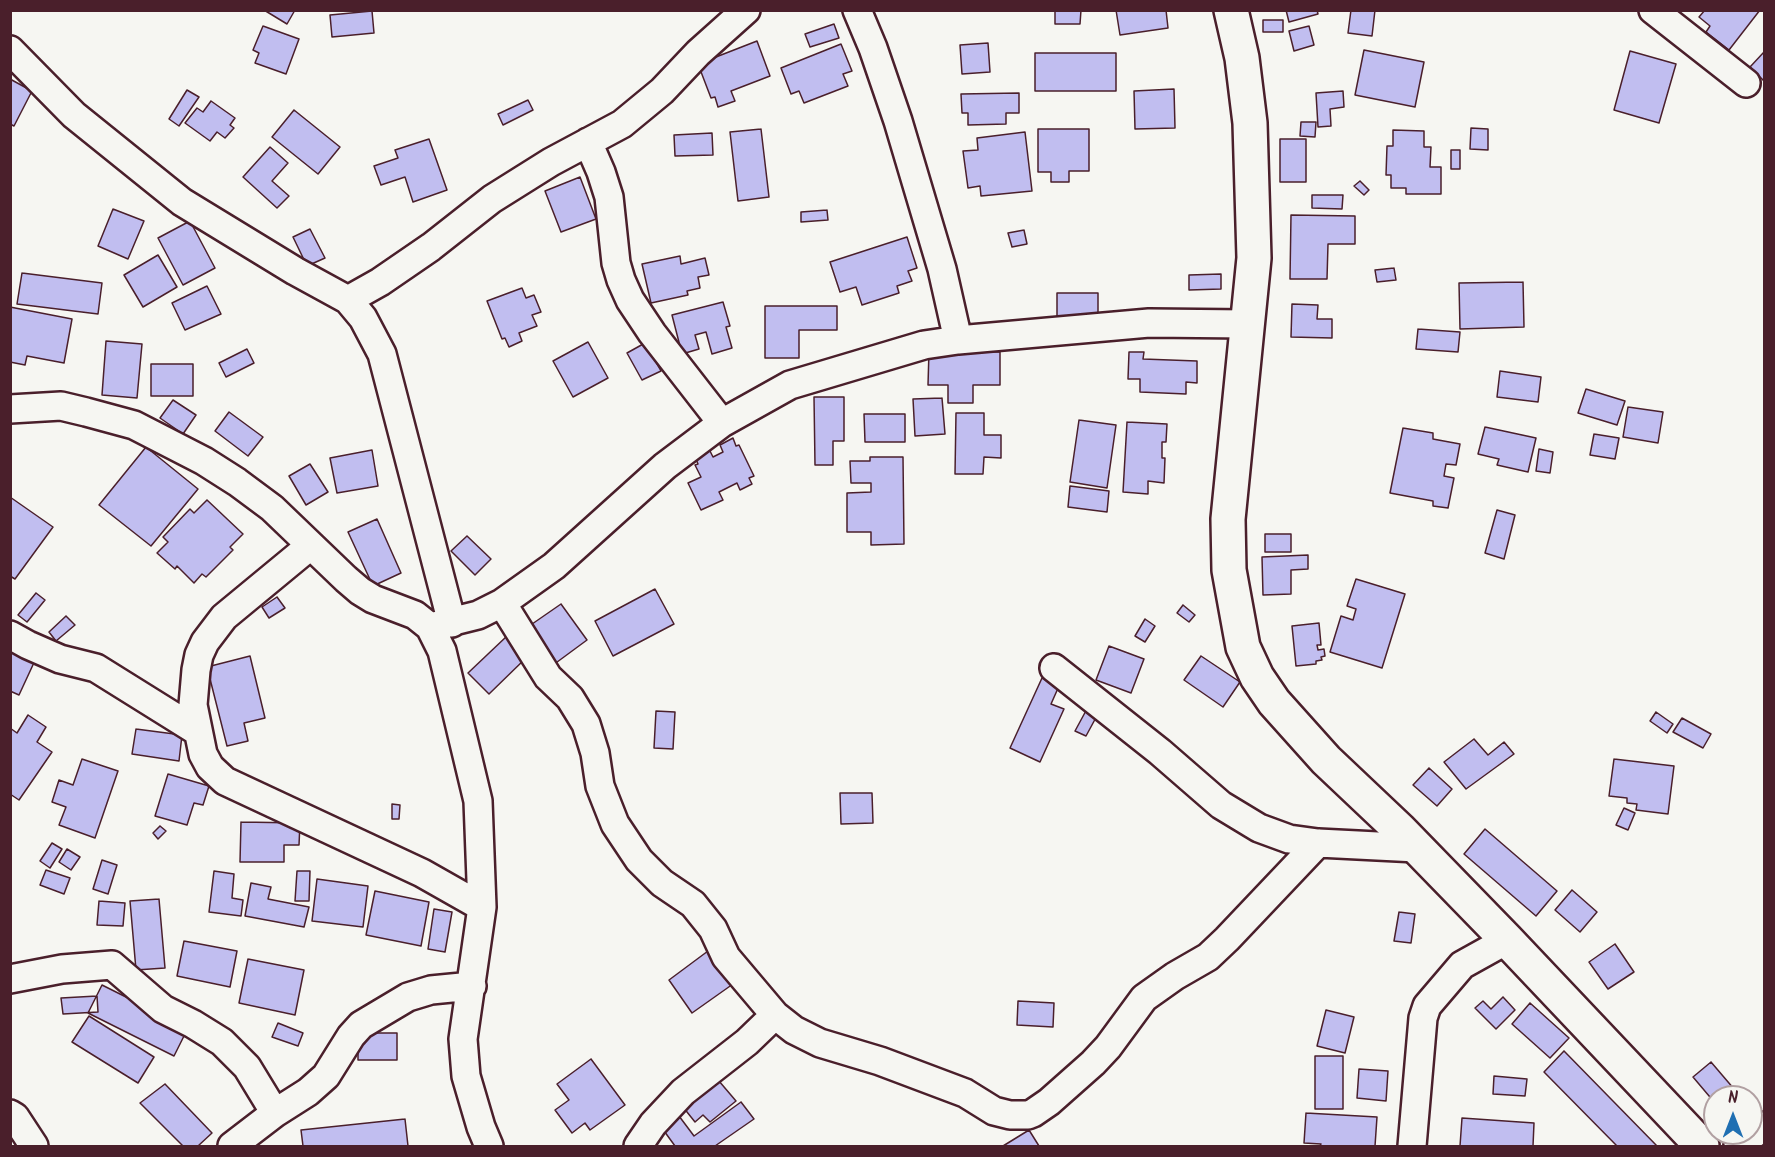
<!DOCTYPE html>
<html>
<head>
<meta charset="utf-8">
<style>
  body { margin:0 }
  #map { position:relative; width:1775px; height:1157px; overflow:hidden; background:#f6f6f2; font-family:Kalam,sans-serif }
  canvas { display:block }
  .frame { position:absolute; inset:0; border:12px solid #4a1f2b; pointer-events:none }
  .north { position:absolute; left:1703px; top:1085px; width:60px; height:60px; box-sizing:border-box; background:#f6f6f2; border:2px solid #b1a0a2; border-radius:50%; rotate:0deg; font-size:16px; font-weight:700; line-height:24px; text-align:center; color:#4a1f2b }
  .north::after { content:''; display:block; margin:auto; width:21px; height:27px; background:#1f6fb2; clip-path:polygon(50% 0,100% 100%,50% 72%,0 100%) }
</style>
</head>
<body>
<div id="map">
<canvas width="1775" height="1157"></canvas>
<div class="frame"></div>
<div class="north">N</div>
</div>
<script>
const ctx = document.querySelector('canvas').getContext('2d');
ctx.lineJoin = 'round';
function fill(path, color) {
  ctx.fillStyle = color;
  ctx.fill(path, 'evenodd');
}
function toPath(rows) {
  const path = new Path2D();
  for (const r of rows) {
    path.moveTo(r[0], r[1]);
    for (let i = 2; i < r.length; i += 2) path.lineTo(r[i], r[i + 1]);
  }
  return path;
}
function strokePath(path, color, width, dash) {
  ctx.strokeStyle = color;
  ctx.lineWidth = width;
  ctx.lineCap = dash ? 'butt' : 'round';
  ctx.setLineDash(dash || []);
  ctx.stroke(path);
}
const building = toPath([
  [264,10,295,10,287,24,264,10],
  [1055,10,1081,10,1080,24,1055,24,1055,10],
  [1116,10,1166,10,1168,28,1120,35,1116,10],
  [1286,10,1317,10,1318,14,1289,22,1286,10],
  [1351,10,1375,10,1372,36,1348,33,1351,10],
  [1705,10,1760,10,1729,50,1706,32,1710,26,1699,17,1705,10],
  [372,11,374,33,332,37,330,15,372,11],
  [1263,20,1283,20,1283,32,1263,32,1263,20],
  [834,24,839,38,810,47,805,34,834,24],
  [263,26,299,39,286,74,255,63,259,53,253,50,263,26],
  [1309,26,1314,45,1294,51,1289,31,1309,26],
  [757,41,770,76,731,91,735,101,718,107,715,97,711,98,698,64,757,41],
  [988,43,990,72,962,74,960,45,988,43],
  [841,44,852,71,843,74,848,86,804,103,799,91,791,94,781,68,841,44],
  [1364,50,1424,62,1415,107,1355,95,1364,50],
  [1630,51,1676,64,1659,123,1614,110,1630,51],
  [1764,52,1764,81,1750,67,1764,52],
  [1035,53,1116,53,1116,91,1035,91,1035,53],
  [10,79,32,91,14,126,10,124,10,79],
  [1174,89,1175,128,1135,129,1134,91,1174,89],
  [187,90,199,97,179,126,169,119,187,90],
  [1343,91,1344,107,1330,109,1331,126,1318,127,1316,93,1343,91],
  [1019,93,1019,113,1006,113,1006,124,968,125,968,113,962,113,961,94,1019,93],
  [528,100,533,110,503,125,498,114,528,100],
  [211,101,235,118,230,125,234,128,225,138,217,132,210,141,185,123,197,108,203,112,211,101],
  [294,110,340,147,318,174,272,137,294,110],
  [1301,122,1316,122,1315,137,1300,136,1301,122],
  [1471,128,1488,129,1488,150,1470,149,1471,128],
  [761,129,769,197,738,201,730,132,761,129],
  [1038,129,1089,129,1089,171,1069,171,1069,182,1051,182,1051,172,1038,172,1038,129],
  [1393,130,1424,131,1424,147,1431,147,1430,167,1441,167,1441,194,1406,194,1406,188,1391,188,1391,175,1386,175,1387,146,1393,146,1393,130],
  [1025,132,1032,191,981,196,980,186,968,188,963,151,978,150,977,138,1025,132],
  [712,133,713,155,675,156,674,135,712,133],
  [429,139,447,190,413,202,405,177,381,185,374,166,398,158,395,150,429,139],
  [1280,139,1306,139,1306,182,1280,182,1280,139],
  [270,147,288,163,272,181,289,196,277,208,243,177,270,147],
  [1451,150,1460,150,1460,169,1451,169,1451,150],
  [580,177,596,219,561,232,545,191,580,177],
  [1360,181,1369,190,1364,195,1354,186,1360,181],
  [1312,195,1343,195,1342,209,1312,208,1312,195],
  [113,209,144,221,128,259,98,246,113,209],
  [827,210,828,220,801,222,801,212,827,210],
  [1291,215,1355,216,1355,244,1328,244,1327,279,1290,279,1291,215],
  [190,221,215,268,183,285,158,238,190,221],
  [310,229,325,258,307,266,293,237,310,229],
  [1024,230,1027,244,1012,247,1008,233,1024,230],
  [907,237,917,268,908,271,912,281,897,286,899,293,862,305,856,287,840,292,830,262,907,237],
  [158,255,177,287,143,307,124,275,158,255],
  [680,256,681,264,705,258,709,275,698,277,700,288,687,291,688,295,651,303,642,264,680,256],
  [1394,268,1396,280,1377,282,1375,270,1394,268],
  [22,273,102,283,98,314,17,304,22,273],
  [1221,274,1221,289,1189,290,1189,275,1221,274],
  [1523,282,1524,327,1460,329,1459,283,1523,282],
  [207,286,221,314,185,330,172,303,207,286],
  [522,288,526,298,534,295,541,312,532,315,537,326,519,333,522,341,509,347,505,338,502,339,487,301,522,288],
  [1057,293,1098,293,1098,318,1057,318,1057,293],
  [723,302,730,326,726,327,732,348,712,354,706,332,695,335,699,349,682,354,672,315,723,302],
  [1292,304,1318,305,1317,319,1332,319,1332,338,1291,337,1292,304],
  [765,306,837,306,837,330,799,330,799,358,765,358,765,306],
  [10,307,72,319,64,363,27,356,25,365,10,362,10,307],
  [1418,329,1460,332,1458,352,1416,349,1418,329],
  [106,341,142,344,137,398,102,395,106,341],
  [588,342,608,378,573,397,553,361,588,342],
  [645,343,661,371,642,380,627,353,645,343],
  [247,349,254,363,226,377,219,363,247,349],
  [929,351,1000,352,1000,385,973,385,973,403,948,403,948,385,928,385,929,351],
  [1129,352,1144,352,1143,359,1197,361,1197,383,1186,382,1186,394,1140,392,1140,379,1128,379,1129,352],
  [151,364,193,364,193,396,151,396,151,364],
  [1500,371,1541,377,1538,402,1497,397,1500,371],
  [1586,389,1625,401,1617,425,1578,413,1586,389],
  [814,397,844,397,844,441,833,441,833,465,815,465,814,397],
  [942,398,945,434,915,436,913,399,942,398],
  [173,400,196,415,183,434,160,418,173,400],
  [1628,407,1663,412,1658,443,1623,437,1628,407],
  [229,412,263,437,248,456,215,431,229,412],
  [956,413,984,413,984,435,1001,435,1001,458,984,457,983,474,955,474,956,413],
  [864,414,905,414,905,442,865,442,864,414],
  [1079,420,1116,425,1107,488,1070,482,1079,420],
  [1127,422,1167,424,1166,442,1162,442,1162,458,1165,458,1164,483,1148,481,1148,494,1123,492,1127,422],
  [1485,427,1536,438,1528,472,1497,465,1499,459,1478,454,1485,427],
  [1403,428,1433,433,1433,439,1460,444,1456,465,1446,464,1444,476,1454,478,1448,508,1433,506,1433,501,1390,493,1403,428],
  [1594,434,1619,438,1615,459,1590,455,1594,434],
  [733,438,736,446,739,445,754,476,749,478,752,484,740,490,737,483,719,492,723,500,701,510,688,483,701,477,695,465,698,464,694,454,708,447,713,457,723,452,720,445,733,438],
  [146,447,198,489,151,546,99,505,146,447],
  [1539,449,1553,452,1550,473,1536,471,1539,449],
  [372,450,378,486,337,493,330,458,372,450],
  [870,457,903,457,904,544,871,545,871,532,847,532,847,493,871,492,871,483,851,483,850,461,870,461,870,457],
  [310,464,328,492,306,505,289,476,310,464],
  [1070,486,1109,491,1107,512,1068,507,1070,486],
  [10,497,53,527,15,579,10,576,10,497],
  [207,500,243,534,230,547,233,550,206,577,202,574,194,583,177,566,175,569,157,553,168,542,163,537,190,509,194,513,207,500],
  [1497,510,1515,515,1504,559,1485,553,1497,510],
  [377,519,401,573,373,586,348,532,377,519],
  [1265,534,1291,534,1291,552,1265,552,1265,534],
  [467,536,491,559,475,575,451,551,467,536],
  [1308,555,1308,569,1291,570,1291,594,1263,595,1262,557,1308,555],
  [1356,579,1405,594,1382,668,1330,652,1341,616,1353,620,1356,609,1347,606,1356,579],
  [655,589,674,624,613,656,595,621,655,589],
  [36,593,45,600,27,622,18,615,36,593],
  [277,597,285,608,269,618,262,607,277,597],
  [561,604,587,640,549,668,522,631,561,604],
  [1183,605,1195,615,1189,622,1177,613,1183,605],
  [66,616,75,625,56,641,49,632,66,616],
  [1145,619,1155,626,1145,642,1135,636,1145,619],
  [1319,623,1321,645,1317,645,1318,650,1324,649,1325,656,1321,657,1322,660,1316,661,1316,664,1296,666,1292,626,1319,623],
  [507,636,527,657,489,694,468,673,507,636],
  [10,642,38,654,19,695,10,691,10,642],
  [1109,646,1144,659,1131,693,1096,680,1109,646],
  [250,656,265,718,244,723,248,741,227,746,207,667,250,656],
  [1201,656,1240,682,1223,707,1184,680,1201,656],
  [1042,678,1059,686,1051,704,1064,709,1040,762,1010,748,1042,678],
  [1088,707,1099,712,1086,736,1075,731,1088,707],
  [656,711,675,712,673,749,654,748,656,711],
  [1656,712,1673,724,1667,733,1650,721,1656,712],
  [28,715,46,727,37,742,52,752,19,800,10,794,10,728,17,733,28,715],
  [1682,718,1711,734,1703,748,1673,732,1682,718],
  [136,729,182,735,179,761,132,754,136,729],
  [1474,739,1488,755,1504,742,1514,754,1466,789,1444,762,1474,739],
  [82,759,118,771,95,838,59,825,66,807,52,802,59,780,73,785,82,759],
  [1614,759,1674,766,1668,814,1636,810,1637,804,1627,803,1627,798,1609,796,1614,759],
  [1429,768,1452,789,1437,806,1413,785,1429,768],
  [168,774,209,786,203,805,194,803,187,825,155,816,168,774],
  [840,793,872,793,873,823,841,824,840,793],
  [392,804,400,805,399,819,392,819,392,804],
  [1624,808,1635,813,1628,830,1616,825,1624,808],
  [241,822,300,823,299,845,284,845,284,862,240,862,241,822],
  [160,826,166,831,158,839,153,833,160,826],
  [1485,829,1557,891,1536,916,1464,854,1485,829],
  [52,843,62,849,50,868,40,861,52,843],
  [67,849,80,857,71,870,59,862,67,849],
  [102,860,117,865,108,894,93,889,102,860],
  [46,870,70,878,64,894,40,885,46,870],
  [214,871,234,874,232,898,243,900,241,916,209,912,214,871],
  [297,871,310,871,309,901,295,901,297,871],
  [317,879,368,886,363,927,312,921,317,879],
  [251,883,271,887,268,899,309,907,304,927,245,916,251,883],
  [1572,890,1597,912,1580,932,1555,910,1572,890],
  [375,891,429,902,421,946,366,935,375,891],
  [159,899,165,968,136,970,130,901,159,899],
  [99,901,125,903,123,926,97,925,99,901],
  [434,909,452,912,445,952,428,949,434,909],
  [1399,912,1415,914,1411,943,1394,941,1399,912],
  [184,941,237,951,230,987,177,976,184,941],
  [1615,944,1634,972,1608,989,1589,962,1615,944],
  [708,951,733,984,692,1013,669,980,708,951],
  [248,959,304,970,295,1015,239,1003,248,959],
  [102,985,188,1028,174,1056,88,1013,102,985],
  [97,996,98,1012,63,1014,61,998,97,996],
  [1503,997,1515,1010,1496,1029,1475,1008,1483,1001,1491,1009,1503,997],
  [1018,1001,1054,1003,1053,1027,1017,1025,1018,1001],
  [1530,1003,1569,1038,1550,1058,1512,1024,1530,1003],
  [1326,1010,1354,1017,1345,1053,1317,1046,1326,1010],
  [89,1016,154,1057,138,1083,72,1042,89,1016],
  [278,1023,303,1033,298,1046,272,1037,278,1023],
  [358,1033,397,1033,397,1060,358,1060,358,1033],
  [1564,1051,1657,1146,1617,1146,1544,1072,1564,1051],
  [1315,1056,1343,1056,1343,1109,1315,1109,1315,1056],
  [591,1059,625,1105,590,1130,585,1123,572,1133,555,1110,569,1100,557,1084,591,1059],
  [1711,1062,1740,1096,1715,1097,1715,1103,1693,1077,1711,1062],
  [1359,1069,1388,1071,1386,1101,1357,1098,1359,1069],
  [713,1074,736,1101,710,1122,703,1115,695,1122,679,1102,713,1074],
  [1494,1076,1527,1079,1525,1096,1493,1094,1494,1076],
  [165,1084,212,1133,198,1146,183,1146,140,1103,165,1084],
  [741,1102,754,1119,715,1146,675,1146,659,1124,676,1112,694,1136,741,1102],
  [1306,1113,1377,1117,1375,1146,1320,1146,1321,1144,1304,1143,1306,1113],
  [1462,1118,1534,1123,1533,1146,1460,1146,1462,1118],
  [405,1119,408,1146,303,1146,301,1130,405,1119],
  [1029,1130,1039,1146,1003,1146,1029,1130]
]);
fill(building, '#c1bef0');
strokePath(building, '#4a1f2b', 1.5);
const street = toPath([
  [857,10,873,48,898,121,942,269,958,340],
  [1653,10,1746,83],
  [10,50,74,115,182,202,295,271,348,300,363,318,382,354,452,623],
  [588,142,601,172,609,197,616,263,621,280,630,300,652,333,722,423],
  [348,300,380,282,431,247,492,199,551,162,622,124,662,91,698,53,746,10],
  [10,409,61,406,86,412,134,425,204,461,237,482,272,508,346,579,360,591,373,599,415,615,430,627,442,651,478,801,482,907,463,1039,466,1076,481,1127,489,1146],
  [310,546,224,617,205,642,199,655,196,670,193,705,203,754,210,767,225,781,422,873,482,907],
  [502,603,548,677,570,698,586,724,595,753,600,786,615,824,639,860,662,883,693,904,713,929,726,957,775,1015,794,1030,820,1043,880,1061,965,1093,994,1111,1010,1115,1028,1115,1033,1113,1049,1102,1093,1063,1108,1047,1144,998,1175,976,1208,957,1227,939,1318,843],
  [430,627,478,615,502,603,554,566,665,466,722,423,790,385,924,345,958,340,1149,323,1248,324],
  [10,635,28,645,60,659,96,668,197,731],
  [1054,668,1160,752,1221,805,1259,828,1289,839,1318,843,1417,848],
  [10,979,62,969,112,965,163,1009,193,1024,222,1042,247,1067,275,1113],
  [10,1114,15,1117,34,1146],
  [232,1146,275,1113,308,1092,326,1076,351,1036,361,1025,408,997,431,990,472,986],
  [638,1146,653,1124,683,1092,747,1042,775,1015],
  [1412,1146,1423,1018,1427,1006,1462,965,1507,940],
  [1738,1146,1764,1126]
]);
const secondary = toPath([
  [1231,10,1242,58,1250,123,1254,258,1228,519,1229,570,1243,647,1257,677,1274,702,1326,760,1400,830,1507,940,1702,1146]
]);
strokePath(street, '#4a1f2b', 32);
strokePath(secondary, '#4a1f2b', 38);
strokePath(street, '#f6f6f2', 27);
strokePath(secondary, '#f6f6f2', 33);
</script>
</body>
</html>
